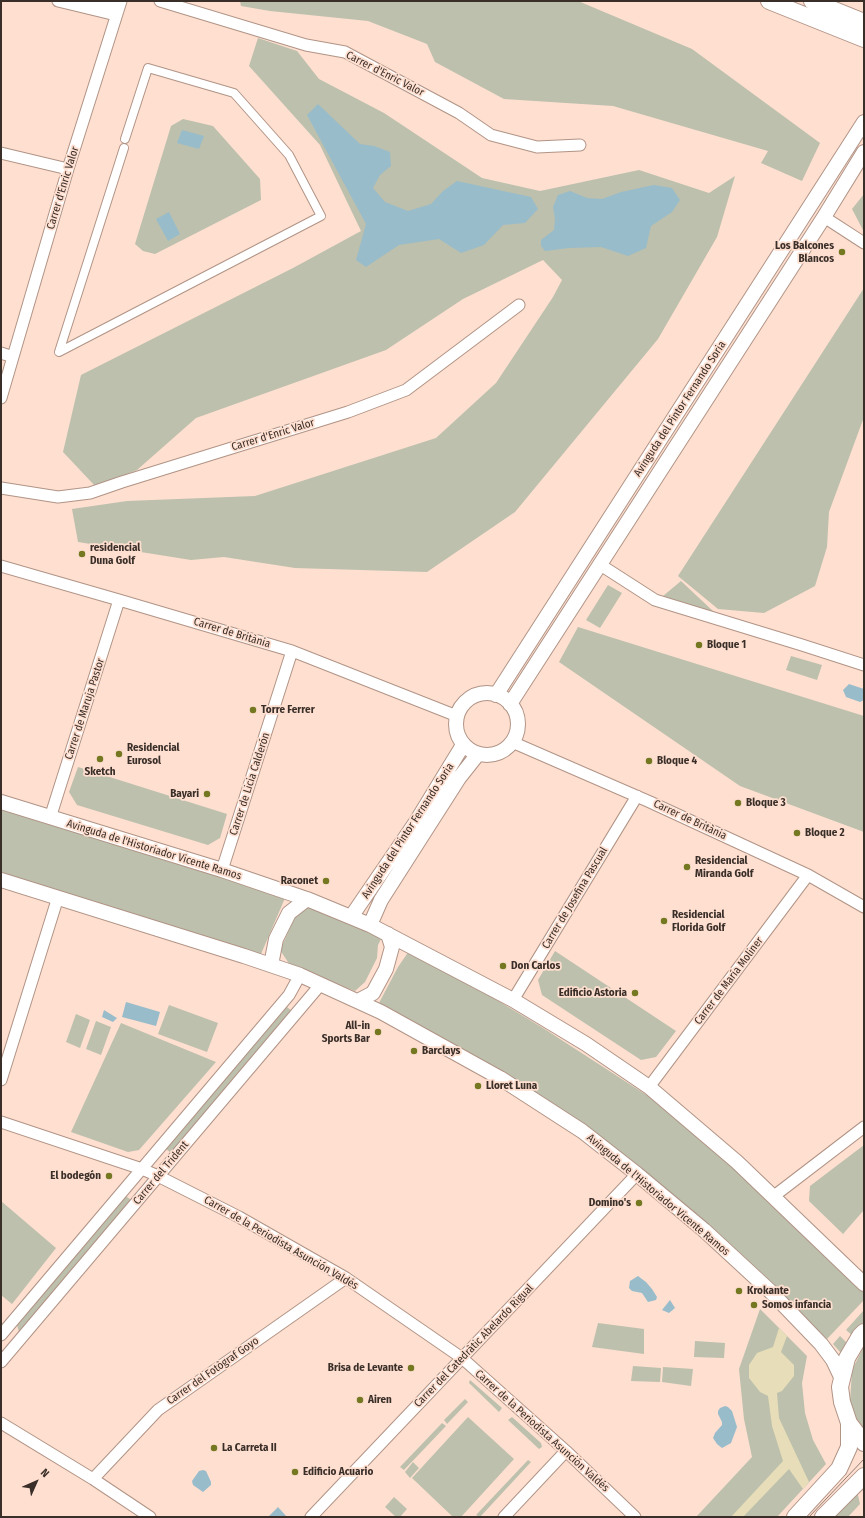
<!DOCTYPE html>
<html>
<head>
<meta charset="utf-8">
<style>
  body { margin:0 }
  #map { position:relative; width:865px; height:1518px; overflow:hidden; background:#fedfd0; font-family:"Fira Sans Condensed",sans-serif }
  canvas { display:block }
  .frame { position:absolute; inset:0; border:2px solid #3a2e28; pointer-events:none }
  .north { position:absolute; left:16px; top:1462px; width:40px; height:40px; -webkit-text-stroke:3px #fedfd0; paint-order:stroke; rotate:45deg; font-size:11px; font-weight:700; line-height:16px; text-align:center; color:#3a2e28 }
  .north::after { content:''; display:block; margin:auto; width:14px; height:18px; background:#3a2e28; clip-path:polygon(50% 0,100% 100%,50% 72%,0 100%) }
</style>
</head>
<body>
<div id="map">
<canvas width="865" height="1518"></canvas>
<div class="frame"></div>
<div class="north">N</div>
</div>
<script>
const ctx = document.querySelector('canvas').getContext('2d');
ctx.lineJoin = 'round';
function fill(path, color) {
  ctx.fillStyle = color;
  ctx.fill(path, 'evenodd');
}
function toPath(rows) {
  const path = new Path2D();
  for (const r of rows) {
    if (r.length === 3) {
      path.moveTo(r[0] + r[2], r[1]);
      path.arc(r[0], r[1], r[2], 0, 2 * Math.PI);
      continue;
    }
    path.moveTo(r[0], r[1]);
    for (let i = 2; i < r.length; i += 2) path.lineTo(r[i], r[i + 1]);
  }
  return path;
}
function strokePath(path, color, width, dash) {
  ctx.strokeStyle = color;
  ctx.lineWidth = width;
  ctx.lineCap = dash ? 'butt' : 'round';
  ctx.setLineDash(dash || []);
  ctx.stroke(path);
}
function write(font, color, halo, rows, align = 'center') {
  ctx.font = font + ' "Fira Sans Condensed",sans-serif';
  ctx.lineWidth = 3.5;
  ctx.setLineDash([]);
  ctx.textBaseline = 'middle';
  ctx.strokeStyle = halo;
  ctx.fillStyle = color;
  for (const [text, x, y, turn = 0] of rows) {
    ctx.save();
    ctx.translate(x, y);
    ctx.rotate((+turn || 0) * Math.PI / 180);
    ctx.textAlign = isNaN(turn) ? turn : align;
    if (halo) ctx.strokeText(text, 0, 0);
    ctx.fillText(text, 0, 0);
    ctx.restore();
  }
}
fill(toPath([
  [240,1,578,1,692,49,820,143,802,181,761,163,768,151,613,106,504,99,435,62,427,44,368,21,270,11,241,6],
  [258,38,297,51,319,79,384,113,482,178,540,191,639,170,709,193,735,176,717,237,658,339,515,512,427,572,295,568,224,557,191,560,78,542,72,509,127,501,255,496,436,438,496,383,553,297,562,280,543,260,463,299,386,350,196,418,137,470,96,487,63,452,81,375,293,268,361,231,320,145,249,66],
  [183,119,213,126,260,179,261,200,155,254,143,251,135,244,171,126],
  [864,194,864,232,852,209],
  [864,288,864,417,829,512,827,547,815,586,764,613,718,609,678,576],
  [681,581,714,612,663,596],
  [608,585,622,593,600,628,586,620],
  [578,627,864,716,864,832,740,786,559,662],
  [791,656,822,665,817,680,786,670],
  [78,767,227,814,220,838,208,845,77,805,69,792],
  [1,807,285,898,261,954,1,873],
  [311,906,382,937,378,945,377,958,365,982,355,991,290,965,280,950,297,913],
  [409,951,472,985,543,1028,648,1096,729,1160,864,1289,864,1300,827,1339,737,1253,500,1071,379,1003,398,967],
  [555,951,676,1031,656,1057,641,1060,542,995,538,980],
  [169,1005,218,1023,207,1052,158,1034],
  [287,1007,292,1011,171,1153,166,1149],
  [76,1014,90,1020,80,1048,66,1042],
  [96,1021,111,1027,101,1055,86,1049],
  [121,1023,216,1062,139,1150,128,1152,71,1132],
  [864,1145,864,1210,843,1234,809,1201,810,1186],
  [126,1196,131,1200,19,1332,17,1325],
  [1,1201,56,1248,12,1304,1,1295],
  [760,1309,807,1356,802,1383,805,1413,813,1440,826,1464,777,1517,696,1517,752,1457,744,1419,739,1369],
  [864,1310,864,1322,853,1336,846,1330],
  [598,1323,644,1329,644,1354,592,1347],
  [840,1336,848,1344,841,1353,833,1344],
  [695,1341,725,1343,724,1358,694,1357],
  [864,1346,864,1431,859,1424,850,1403,852,1370],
  [633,1366,661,1368,660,1382,631,1381],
  [663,1367,693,1369,691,1386,662,1382],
  [470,1380,502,1408,499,1412,469,1383],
  [465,1399,468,1402,447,1424,444,1420],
  [468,1417,514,1459,461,1517,453,1517,412,1478],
  [512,1417,541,1443,542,1447,539,1449,508,1420],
  [442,1423,446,1426,404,1470,400,1467],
  [528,1460,531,1462,480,1517,476,1515],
  [413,1462,419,1468,410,1478,405,1472],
  [857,1491,860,1504,848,1517,832,1517],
  [394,1497,407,1509,400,1517,396,1517,385,1507]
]), '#bcc0ac');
fill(toPath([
  [779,1328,787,1336,781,1352,794,1365,794,1376,782,1391,777,1393,779,1418,809,1482,803,1489,789,1469,743,1517,731,1517,783,1461,772,1426,768,1396,760,1392,749,1378,749,1365,757,1353,773,1347]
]), '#e7ddb8');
fill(toPath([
  [318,104,360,144,374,146,390,152,391,166,380,175,373,188,385,202,408,211,431,204,443,191,457,181,531,197,538,209,525,223,503,225,484,245,461,253,439,239,399,245,366,267,356,260,366,224,307,115],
  [182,130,204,136,199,149,177,143],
  [654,185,672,188,680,200,672,212,651,226,646,248,628,256,601,247,569,248,545,251,541,246,541,240,554,230,555,219,553,207,558,195,570,191,587,198,602,199,621,192],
  [169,212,180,234,168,241,156,219],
  [849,684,864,689,864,700,860,702,846,697,843,690],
  [126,1002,160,1012,156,1026,122,1017],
  [104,1010,117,1018,113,1022,102,1017],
  [638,1276,646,1282,652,1289,657,1297,656,1300,648,1302,642,1293,632,1291,629,1288,630,1281],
  [670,1300,675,1308,669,1313,662,1310],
  [725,1406,728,1407,732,1411,737,1427,731,1443,722,1448,717,1444,713,1438,715,1433,722,1425,722,1422,718,1414,718,1411,720,1408],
  [203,1470,206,1471,211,1482,211,1485,203,1492,193,1485,192,1481,199,1471],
  [278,1507,287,1517,268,1517]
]), '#99bccb');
const pedestrian = toPath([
  [124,148,59,352,321,216,289,155,234,93,148,68,125,139]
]);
const minor = toPath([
  [58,1,116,15],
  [91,1,119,7],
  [160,1,306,45,345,52,459,113,491,135,537,147,580,145],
  [1,153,68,169],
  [824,217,864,243],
  [1,353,13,357],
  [1,398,68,169,121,1],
  [1,488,58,497,90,493,122,482,348,412,406,390,519,305],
  [599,564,655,600,802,645,864,665],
  [1,566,119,600,292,651,457,716],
  [512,742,650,802,808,875,864,907],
  [50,818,119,600],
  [222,870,292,651],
  [513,1000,637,796],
  [1,1080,58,897],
  [649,1087,808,875],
  [1,1122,142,1169,158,1176,239,1217,346,1278,462,1358,566,1451,635,1517],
  [774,1196,864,1127],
  [1,1335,289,995,300,975],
  [1,1362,321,984],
  [1,1423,93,1479,150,1517],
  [93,1479,158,1410,346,1278],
  [311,1517,637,1174],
  [504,1517,566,1451]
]);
const tertiary = toPath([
  [487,724,31],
  [496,695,864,122],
  [510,704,824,217,864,152],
  [1,802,222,870,307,899,370,925,513,1000,586,1044,649,1087,737,1162,864,1284],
  [1,880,244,956,300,975,381,1012,500,1078,582,1131,637,1174,704,1230,770,1291,821,1344,833,1360,842,1379],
  [351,917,416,822,463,745],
  [370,925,381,900,459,778,478,754],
  [271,965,276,939,289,913,307,899],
  [358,1001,373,993,386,969,392,947,388,934]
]);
const secondary = toPath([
  [769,1,864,39],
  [812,1,864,22],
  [864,1332,860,1336,847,1358,840,1387,842,1402,849,1423,864,1443],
  [795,1517,839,1469,849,1447,849,1423],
  [823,1517,864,1476]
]);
strokePath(pedestrian, '#b19486', 10);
strokePath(minor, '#b19486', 13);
strokePath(tertiary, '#b19486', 16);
strokePath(secondary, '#b19486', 18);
strokePath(pedestrian, '#fff', 8);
strokePath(minor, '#fff', 11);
strokePath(tertiary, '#fff', 14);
strokePath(secondary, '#fff', 16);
strokePath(toPath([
  [809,1517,864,1459]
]), '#937e74', 1);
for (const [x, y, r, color] of [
  [842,252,4,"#747821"],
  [82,554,4,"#747821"],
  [699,645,4,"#747821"],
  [253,710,4,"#747821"],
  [119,754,4,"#747821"],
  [100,759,4,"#747821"],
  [649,761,4,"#747821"],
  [207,794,4,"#747821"],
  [738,803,4,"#747821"],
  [797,833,4,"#747821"],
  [687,867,4,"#747821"],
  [326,881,4,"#747821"],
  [664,921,4,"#747821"],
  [503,966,4,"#747821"],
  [635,993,4,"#747821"],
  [378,1032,4,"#747821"],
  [414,1051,4,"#747821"],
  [478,1086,4,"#747821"],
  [109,1176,4,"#747821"],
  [639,1203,4,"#747821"],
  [739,1291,4,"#747821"],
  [754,1305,4,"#747821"],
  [411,1368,4,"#747821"],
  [360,1400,4,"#747821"],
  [214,1448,4,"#747821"],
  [295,1472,4,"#747821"]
]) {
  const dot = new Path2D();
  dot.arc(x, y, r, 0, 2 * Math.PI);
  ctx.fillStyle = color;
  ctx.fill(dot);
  strokePath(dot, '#fedfd0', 1.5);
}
write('11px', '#3a2e28', '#fedfd0', [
  ["Carrer d'Enric Valor",385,74,27],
  ["Carrer d'Enric Valor",63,188,-73],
  ["Avinguda del Pintor Fernando Soria",680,409,-57],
  ["Carrer d'Enric Valor",273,435,-17],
  ["Carrer de Britània",232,633,17],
  ["Carrer de Maruja Pastor",85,709,-72],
  ["Carrer de Licia Calderón",250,784,-72],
  ["Carrer de Britània",690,820,25],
  ["Avinguda del Pintor Fernando Soria",408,831,-57],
  ["Avinguda de l'Historiador Vicente Ramos",154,850,17],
  ["Carrer de Josefina Pascual",575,898,-59],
  ["Carrer de María Moliner",729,981,-53],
  ["Carrer del Trident",161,1173,-50],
  ["Avinguda de l'Historiador Vicente Ramos",658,1195,40],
  ["Carrer de la Periodista Asunción Valdés",281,1243,30],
  ["Carrer del Catedràtic Abelardo Rigual",474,1346,-46],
  ["Carrer del Fotògraf Goyo",213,1371,-35],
  ["Carrer de la Periodista Asunción Valdés",542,1431,42]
]);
write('bold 11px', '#3a2e28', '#fedfd0', [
  ["Los Balcones",834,246,"right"],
  ["Blancos",834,259,"right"],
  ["residencial",90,548],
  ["Duna Golf",90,561],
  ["Bloque 1",707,645],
  ["Torre Ferrer",261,710],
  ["Residencial",127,748],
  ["Eurosol",127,761],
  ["Bloque 4",657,761],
  ["Sketch",100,772,"center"],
  ["Bayari",199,794,"right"],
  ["Bloque 3",746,803],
  ["Bloque 2",805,833],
  ["Residencial",695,861],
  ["Miranda Golf",695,874],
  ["Raconet",318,881,"right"],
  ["Residencial",672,915],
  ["Florida Golf",672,928],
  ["Don Carlos",511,966],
  ["Edificio Astoria",627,993,"right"],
  ["All-in",370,1026,"right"],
  ["Sports Bar",370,1039,"right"],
  ["Barclays",422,1051],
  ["Lloret Luna",486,1086],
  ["El bodegón",101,1176,"right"],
  ["Domino's",631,1203,"right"],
  ["Krokante",747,1291],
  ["Somos infancia",762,1305],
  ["Brisa de Levante",403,1368,"right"],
  ["Airen",368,1400],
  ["La Carreta II",222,1448],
  ["Edificio Acuario",303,1472]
], 'left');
</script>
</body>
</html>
